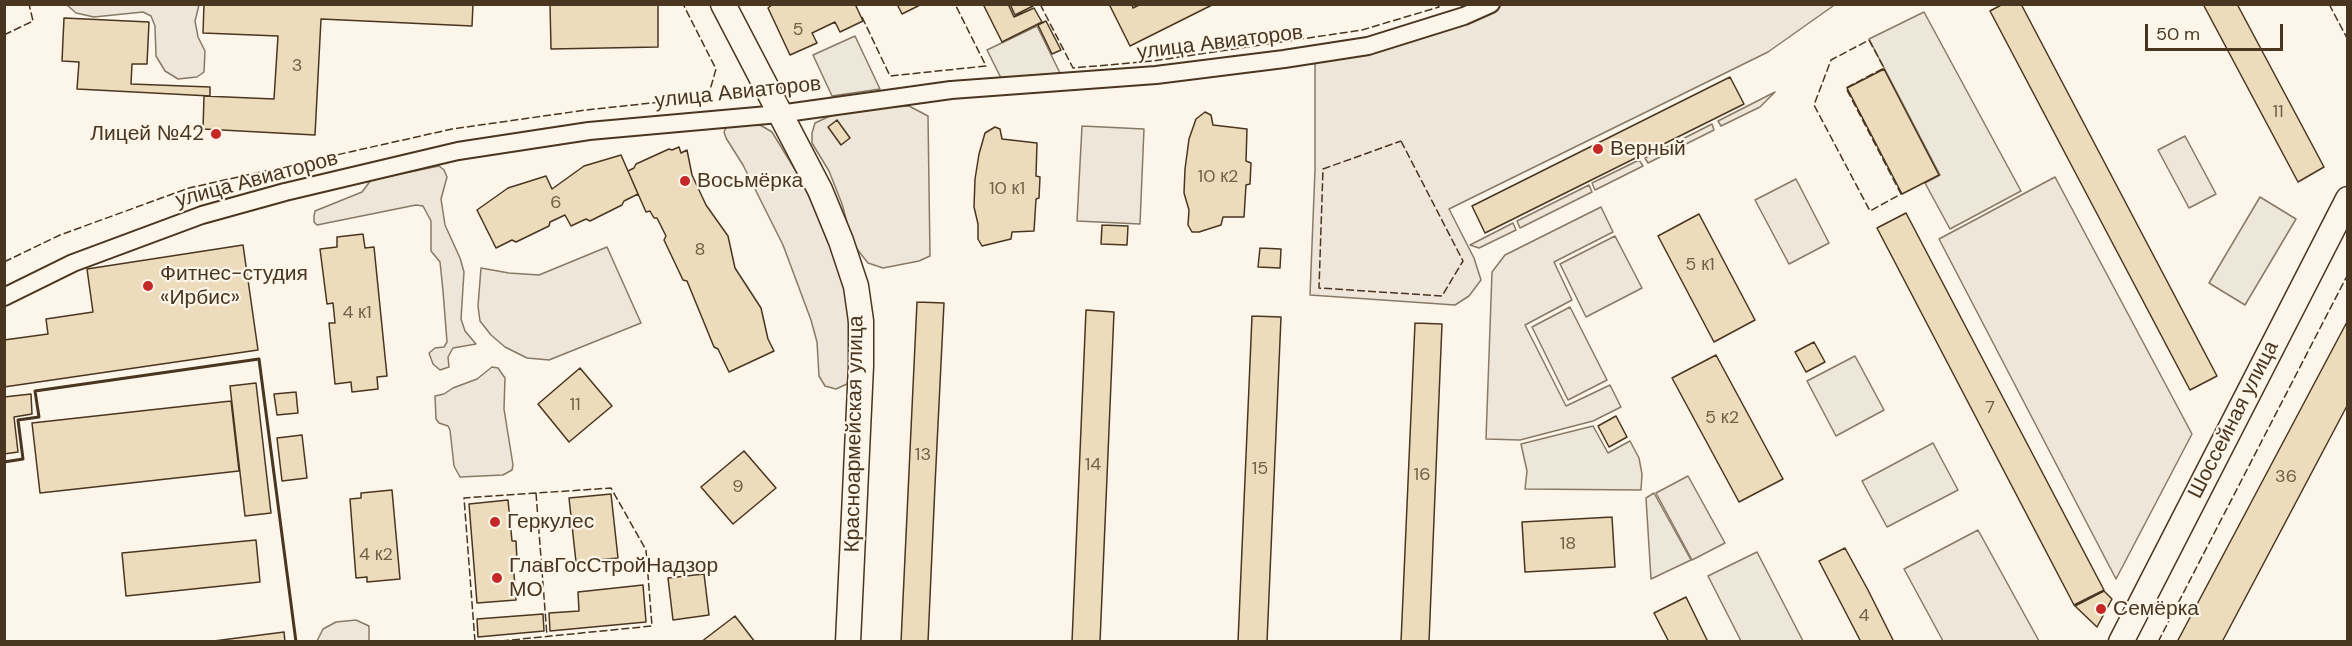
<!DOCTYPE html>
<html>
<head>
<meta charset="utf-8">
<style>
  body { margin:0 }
  #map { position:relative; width:2352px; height:646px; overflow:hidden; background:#fbf6e9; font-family:"DM Sans",sans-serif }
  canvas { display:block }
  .frame { position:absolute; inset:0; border:6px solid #4a3520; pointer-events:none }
  .scale { position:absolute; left:2145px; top:24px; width:138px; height:27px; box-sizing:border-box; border:3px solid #4a3520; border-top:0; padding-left:8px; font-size:18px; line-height:21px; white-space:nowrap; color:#4a3520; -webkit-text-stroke:4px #fbf6e9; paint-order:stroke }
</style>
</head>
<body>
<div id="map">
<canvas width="2352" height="646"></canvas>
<div class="frame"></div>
<div class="scale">50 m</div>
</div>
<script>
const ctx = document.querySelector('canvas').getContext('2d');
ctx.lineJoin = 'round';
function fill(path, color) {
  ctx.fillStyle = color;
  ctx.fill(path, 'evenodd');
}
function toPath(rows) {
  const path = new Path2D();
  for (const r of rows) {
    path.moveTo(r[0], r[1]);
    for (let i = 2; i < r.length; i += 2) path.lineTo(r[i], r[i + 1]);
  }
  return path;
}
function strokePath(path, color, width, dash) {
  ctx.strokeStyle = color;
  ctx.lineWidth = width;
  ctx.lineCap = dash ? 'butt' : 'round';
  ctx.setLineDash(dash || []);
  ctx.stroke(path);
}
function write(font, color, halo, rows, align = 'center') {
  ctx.font = font + ' "DM Sans",sans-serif';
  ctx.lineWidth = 4.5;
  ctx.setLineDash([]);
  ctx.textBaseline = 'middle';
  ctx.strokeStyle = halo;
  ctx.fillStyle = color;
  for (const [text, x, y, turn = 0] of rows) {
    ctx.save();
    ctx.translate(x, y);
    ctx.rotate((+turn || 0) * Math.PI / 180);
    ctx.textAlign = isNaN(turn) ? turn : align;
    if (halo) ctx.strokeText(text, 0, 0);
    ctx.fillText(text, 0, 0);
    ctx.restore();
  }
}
const green = toPath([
  [67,5,199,5,195,21,198,37,205,51,204,72,197,77,178,79,165,71,156,56,155,26,151,16,143,12,94,17,76,13,67,5],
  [1491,5,1833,5,1833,6,1768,52,1449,209,1474,258,1481,280,1469,296,1455,305,1310,295,1315,170,1315,54,1491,5],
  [1775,92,1760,107,1721,126,1718,121,1775,92],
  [909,106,928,116,930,256,919,261,883,268,868,263,853,244,842,204,829,171,812,143,812,133,815,123,830,116,863,109,909,106],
  [751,122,762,126,772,132,797,173,826,230,845,289,850,337,850,373,847,384,836,389,825,386,819,376,817,342,811,320,783,245,743,165,726,138,724,132,727,126,751,122],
  [1712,124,1714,130,1648,163,1645,158,1712,124],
  [1082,126,1144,129,1140,224,1077,221,1082,126],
  [2185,136,2216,194,2189,208,2158,150,2185,136],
  [1639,160,1643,166,1595,190,1592,183,1639,160],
  [439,166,444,170,447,177,441,199,445,225,460,258,464,272,461,319,465,331,476,344,453,348,448,357,449,367,440,370,433,364,429,353,435,348,444,347,447,342,443,291,440,262,431,251,431,221,423,206,416,205,317,225,314,222,314,216,315,211,362,192,371,180,439,166],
  [2055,177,2192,434,2116,579,1939,239,2055,177],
  [1796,179,1829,243,1789,264,1755,200,1796,179],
  [1589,185,1592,192,1520,228,1517,221,1589,185],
  [1601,207,1613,232,1554,262,1572,300,1525,325,1566,406,1610,385,1621,407,1593,421,1520,440,1486,439,1492,272,1505,255,1601,207],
  [1513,223,1516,230,1479,248,1470,245,1513,223],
  [1615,236,1642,288,1586,317,1560,264,1615,236],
  [607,247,641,323,549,360,527,358,505,347,491,335,480,321,478,306,481,268,509,273,539,275,607,247],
  [1570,307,1607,380,1568,400,1532,327,1570,307],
  [492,367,498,368,505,378,504,409,513,465,512,470,503,475,460,477,454,466,450,430,448,426,439,423,436,419,435,396,444,394,453,388,477,379,492,367],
  [1688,476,1725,543,1692,560,1656,493,1688,476],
  [1978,530,2039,641,1943,641,1904,569,1978,530],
  [356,620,369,626,369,641,317,641,323,629,336,622,356,620]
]);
fill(green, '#ede6d9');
strokePath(green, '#887966', 1.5);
const parking = toPath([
  [1924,12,2021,191,1950,229,1925,183,1940,175,1869,39,1924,12],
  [1037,26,1060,73,1001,78,987,50,1037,26],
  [855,36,880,89,832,96,813,55,855,36],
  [2260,197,2296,219,2245,305,2209,283,2260,197],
  [1855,356,1884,410,1836,436,1807,381,1855,356],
  [1593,426,1608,453,1630,441,1639,458,1642,474,1641,490,1525,489,1527,471,1521,444,1593,426],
  [1933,443,1958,490,1887,527,1862,481,1933,443],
  [1654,493,1691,560,1651,579,1646,498,1654,493],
  [1757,552,1803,641,1741,641,1708,576,1757,552]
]);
fill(parking, '#ede7d9');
strokePath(parking, '#887966', 1.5);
const building = toPath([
  [204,4,473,4,472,26,321,19,315,135,203,129,204,96,274,99,278,36,203,33,204,4],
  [550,4,658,4,658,47,551,49,550,4],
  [855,4,863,21,840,32,835,22,812,33,817,43,790,55,768,8,773,4,855,4],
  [897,4,922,4,902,14,897,4],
  [983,4,1008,4,1014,17,1034,8,1042,22,1002,42,983,4],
  [1010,4,1032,4,1033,6,1015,15,1010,4],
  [1109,4,1132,4,1133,8,1141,4,1214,4,1130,46,1109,4],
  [2003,4,2021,4,2217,376,2190,390,1990,11,2003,4],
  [2203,4,2237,4,2324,167,2298,182,2203,4],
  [64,18,149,22,147,64,132,64,131,84,210,87,210,96,77,89,79,62,62,61,64,18],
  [1046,21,1061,50,1052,54,1038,25,1046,21],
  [1884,69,1939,175,1902,194,1847,88,1884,69],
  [1730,77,1744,104,1485,233,1472,206,1730,77],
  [1205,112,1211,115,1213,125,1247,129,1246,161,1251,163,1250,184,1246,185,1244,217,1223,217,1221,225,1199,232,1192,232,1188,225,1189,210,1184,193,1185,169,1189,139,1196,119,1205,112],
  [837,120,850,138,841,145,828,127,837,120],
  [995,127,1000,129,1002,139,1037,143,1036,176,1040,177,1039,198,1036,199,1034,231,1012,232,1011,239,982,246,978,239,978,224,974,207,975,179,979,154,985,133,995,127],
  [679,147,681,153,687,150,692,175,706,205,728,236,735,268,761,308,768,339,774,351,729,372,718,349,714,347,687,281,683,280,664,240,666,236,657,218,654,218,650,211,646,212,628,171,634,168,636,164,669,149,672,150,679,147],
  [621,155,638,194,624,201,622,205,590,221,586,219,571,226,565,215,550,222,549,226,516,242,512,240,496,248,477,210,508,188,546,176,552,189,584,166,621,155],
  [1906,213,2104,590,2074,605,1877,228,1906,213],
  [1699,214,1755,320,1714,342,1658,236,1699,214],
  [1102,225,1128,226,1127,245,1101,244,1102,225],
  [363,234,365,248,374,247,387,376,377,377,378,389,352,392,351,382,335,384,329,323,335,323,333,303,327,304,320,249,337,247,337,237,363,234],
  [243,245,258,350,4,387,4,340,48,334,46,319,93,312,87,269,243,245],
  [1260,248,1281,249,1280,268,1258,267,1260,248],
  [917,302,944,303,935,485,928,642,901,642,917,302],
  [1086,310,1114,312,1100,642,1072,642,1086,310],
  [1252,316,1281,317,1267,642,1238,642,1252,316],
  [2348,320,2348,404,2222,642,2177,642,2348,320],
  [1415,323,1442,324,1437,445,1429,642,1401,642,1415,323],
  [1814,342,1825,362,1806,372,1795,352,1814,342],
  [1716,355,1783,479,1739,502,1672,378,1716,355],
  [580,368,612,406,569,442,538,404,580,368],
  [256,383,271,513,245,516,230,386,256,383],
  [296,392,298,413,277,415,274,394,296,392],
  [31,394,32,414,14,417,18,452,4,454,4,397,31,394],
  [231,401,239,471,40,493,32,423,231,401],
  [1616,416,1627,437,1609,447,1598,426,1616,416],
  [302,435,307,478,282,481,277,438,302,435],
  [744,451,776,488,733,524,701,487,744,451],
  [392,490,400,579,367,582,367,577,356,578,350,499,361,498,361,493,392,490],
  [611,494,618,558,576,562,569,498,611,494],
  [508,500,512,541,516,541,517,560,513,561,516,600,477,603,469,504,508,500],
  [1612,517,1615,567,1525,572,1522,522,1612,517],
  [256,540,260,582,126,596,122,553,256,540],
  [1845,548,1868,590,1894,642,1861,642,1819,561,1845,548],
  [704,574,709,615,673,620,668,578,704,574],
  [643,585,646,622,550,631,549,613,579,611,578,592,643,585],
  [2104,591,2112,599,2097,627,2075,606,2104,591],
  [1686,597,1708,642,1669,642,1654,613,1686,597],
  [543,614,544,631,478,637,477,619,543,614],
  [735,616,755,642,701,642,735,616],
  [284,632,285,642,206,642,284,632]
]);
fill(building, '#ecdcbc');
strokePath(building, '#4a3520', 1.5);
const street = toPath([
  [4,297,73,263,202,215,285,192,458,151,589,131,779,114,951,90,1156,75,1284,59,1368,46,1464,16,1491,4]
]);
const secondary = toPath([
  [723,4,820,190,841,241,856,286,861,321,861,366,848,642],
  [2121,642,2348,199]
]);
strokePath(street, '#4a3520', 20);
strokePath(secondary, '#4a3520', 27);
strokePath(street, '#fbf6e9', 16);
strokePath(secondary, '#fbf6e9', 24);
strokePath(toPath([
  [1040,4,1073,68,1153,61,1362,30,1439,7,1437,4],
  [2329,4,2348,40],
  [862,17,890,76,986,66,955,4],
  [4,35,33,21,29,4],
  [1869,40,1884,68,1846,88,1901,194,1870,211,1814,105,1831,60,1869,40],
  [1401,141,1463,261,1442,296,1319,288,1323,169,1401,141],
  [4,262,60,235,189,188,452,129,586,110,708,97,716,69,683,4],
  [536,493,547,636],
  [475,642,464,498,611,488,646,550,652,626,491,642],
  [2158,642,2348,274]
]), '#4a3520', 1.5, [8, 3]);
strokePath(toPath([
  [4,462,23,459,18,420,39,417,35,391,259,359,296,642]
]), '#4a3520', 3);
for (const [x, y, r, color] of [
  [216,134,6,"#c62828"],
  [1598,149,6,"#c62828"],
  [685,181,6,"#c62828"],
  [148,286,6,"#c62828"],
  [495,522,6,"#c62828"],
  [497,578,6,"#c62828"],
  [2101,609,6,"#c62828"]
]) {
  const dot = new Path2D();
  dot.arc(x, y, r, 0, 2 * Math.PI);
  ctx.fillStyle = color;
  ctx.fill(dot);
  strokePath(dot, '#fbf6e9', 2);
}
write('18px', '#725f47', null, [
  ["5",798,30],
  ["3",297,66],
  ["11",2278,112],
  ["10 к2",1218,177],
  ["10 к1",1007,189],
  ["6",556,203],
  ["8",700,250],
  ["5 к1",1700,265],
  ["4 к1",357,313],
  ["11",575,405],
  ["7",1990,408],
  ["5 к2",1722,418],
  ["13",923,455],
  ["14",1093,465],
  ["15",1260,469],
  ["16",1422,475],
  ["36",2286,477],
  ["9",738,487],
  ["18",1568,544],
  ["4 к2",376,555],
  ["4",1864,616]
]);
write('21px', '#4a3520', '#fbf6e9', [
  ["улица Авиаторов",1220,43,-7],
  ["улица Авиаторов",738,93,-6],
  ["улица Авиаторов",257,180,-15],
  ["Шоссейная улица",2234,420,-63],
  ["Красноармейская улица",855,434,-89]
]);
write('21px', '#4a3520', '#fbf6e9', [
  ["Лицей №42",204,134,"right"],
  ["Верный",1610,149],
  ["Восьмёрка",697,181],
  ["Фитнес-студия",160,274],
  ["«Ирбис»",160,298],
  ["Геркулес",507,522],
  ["ГлавГосСтройНадзор",509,566],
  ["МО",509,590],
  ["Семёрка",2113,609]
], 'left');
</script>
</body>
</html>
